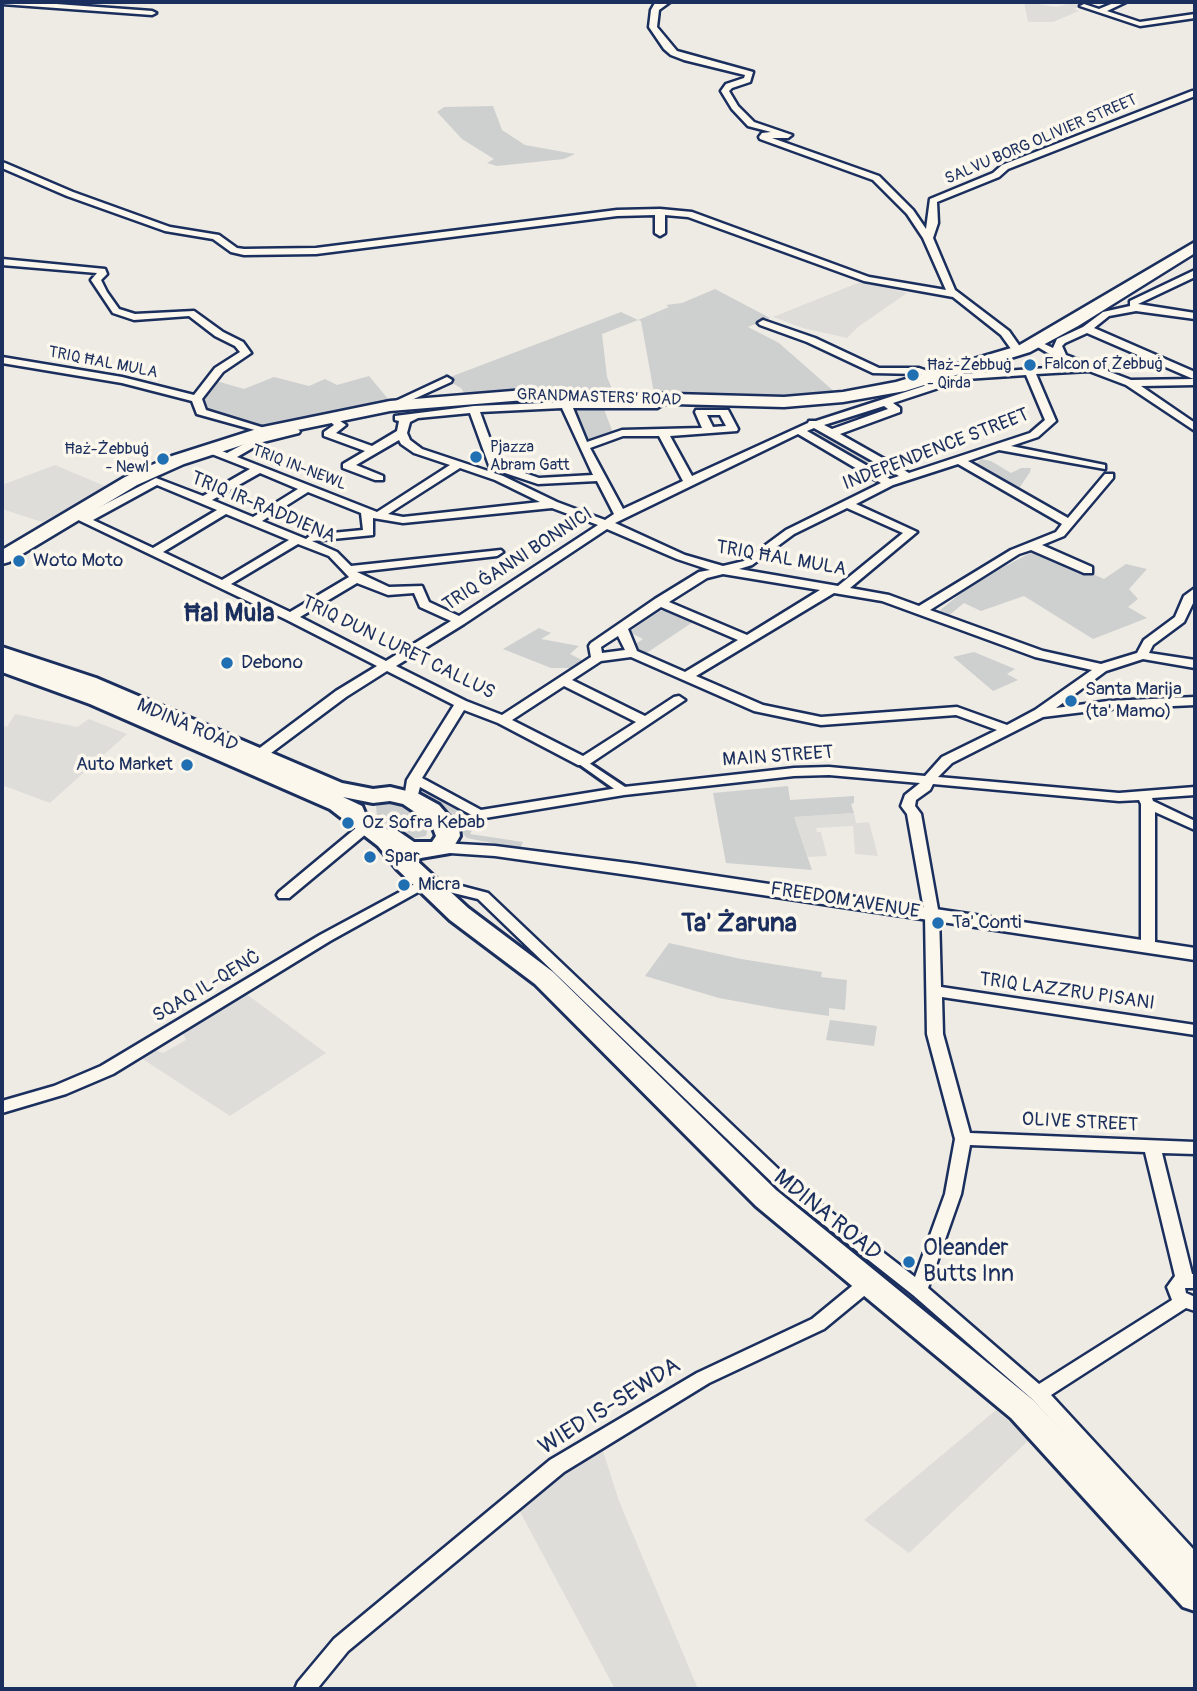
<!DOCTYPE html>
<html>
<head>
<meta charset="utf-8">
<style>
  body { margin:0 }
  #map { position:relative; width:1197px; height:1691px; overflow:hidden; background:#eeebe4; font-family:Pangolin,sans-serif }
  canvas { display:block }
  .frame { position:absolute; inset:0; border:4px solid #1b2f5e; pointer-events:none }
</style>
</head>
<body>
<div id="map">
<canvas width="1197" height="1691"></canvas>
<div class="frame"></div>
</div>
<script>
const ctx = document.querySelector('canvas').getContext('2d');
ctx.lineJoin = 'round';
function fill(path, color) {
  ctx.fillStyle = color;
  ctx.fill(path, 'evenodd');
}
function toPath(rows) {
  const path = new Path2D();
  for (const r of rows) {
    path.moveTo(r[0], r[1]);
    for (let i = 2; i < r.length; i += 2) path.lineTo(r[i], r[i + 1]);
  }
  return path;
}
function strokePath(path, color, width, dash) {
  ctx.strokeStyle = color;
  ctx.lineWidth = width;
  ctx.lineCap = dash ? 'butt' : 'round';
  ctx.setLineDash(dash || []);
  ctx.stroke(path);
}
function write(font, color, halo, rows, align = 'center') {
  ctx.font = font + ' Pangolin,sans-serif';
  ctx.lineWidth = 7;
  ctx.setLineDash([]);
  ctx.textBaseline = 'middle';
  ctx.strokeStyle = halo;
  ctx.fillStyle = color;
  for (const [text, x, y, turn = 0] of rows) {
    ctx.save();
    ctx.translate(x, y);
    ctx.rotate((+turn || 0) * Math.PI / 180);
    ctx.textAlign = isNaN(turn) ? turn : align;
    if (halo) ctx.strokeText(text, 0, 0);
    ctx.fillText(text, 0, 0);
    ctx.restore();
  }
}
fill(toPath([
  [1024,2,1057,7,1073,2,1085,5,1074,9,1079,11,1053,22,1028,22],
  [863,281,907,293,858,327,847,338,803,328,773,317],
  [55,465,107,487,42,522,2,509,2,485],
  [15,714,77,727,89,719,127,734,50,803,2,785,2,725,7,727],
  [854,813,856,823,869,822,878,856,855,854,853,826,816,828,817,832,821,832,827,856,808,857,794,817],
  [245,993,326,1053,230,1116,138,1056,152,1049,163,1053,186,1040,182,1031],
  [996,1410,1030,1439,909,1553,864,1520],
  [601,1445,619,1501,698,1689,615,1689,518,1508]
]), '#deddda');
fill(toPath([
  [493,106,502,130,525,145,575,154,564,159,497,166,487,163,494,159,462,139,437,112,444,107],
  [715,289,770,318,748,327,779,343,837,394,764,399,522,391,465,394,461,388,445,379,621,312,638,320,669,307,666,305,682,303],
  [638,320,641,321,654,393,613,391,607,377,602,334],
  [369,376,389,400,267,426,209,412,204,409,202,399,211,383,220,382,244,389,274,377,309,386,325,379,337,385],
  [604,409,613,433,588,442,574,410],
  [814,428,894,476,888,478,807,431],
  [981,459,991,461,1011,473,1021,468,1031,468,1030,472,1018,490,975,465],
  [1038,549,1104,579,1126,564,1147,569,1129,589,1138,599,1128,607,1147,618,1093,639,1024,596,981,611,964,603,947,617,938,612,975,582],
  [660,611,667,611,693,622,645,654,635,650,634,645,643,639,629,632],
  [539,628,551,633,541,639,579,646,570,654,586,662,576,668,551,668,503,649],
  [974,652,1015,669,1007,674,1018,680,993,691,953,657],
  [788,786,790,800,854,796,854,803,851,804,854,813,794,817,812,870,726,863,713,793],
  [421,788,478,819,470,834,523,842,520,849,467,838,439,808,418,794,418,790],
  [392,801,404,805,423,820,428,827,426,836,416,838,401,835,377,816,376,806],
  [669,943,741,959,822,972,821,977,847,980,845,1010,829,1008,829,1016,779,1009,719,998,645,976],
  [830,1020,877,1026,874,1046,826,1040]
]), '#cecfcf');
const pedestrian = toPath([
  [583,759,628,789,629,791,628,793,620,793,579,764,578,762,583,759]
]);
const minor = toPath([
  [2,2,29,2,152,11,156,13,152,15,2,4,2,2],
  [660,2,670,2,659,10,657,27,677,51,753,72,750,82,732,88,729,91,738,106,754,122,792,135,788,138,772,138,879,176,913,210,926,229,930,199,993,173,1002,165,1192,91,1195,91,1195,96,1008,169,999,177,937,202,938,223,933,238,955,290,1009,331,1023,351,1018,354,1014,353,1001,335,953,297,864,281,688,217,665,215,665,233,660,236,655,233,655,215,617,216,316,254,244,255,231,252,213,239,165,231,67,196,2,168,2,162,5,163,73,192,170,227,219,235,237,248,244,249,316,248,617,210,660,209,692,212,869,277,946,290,923,238,907,214,873,180,760,139,759,137,762,133,771,132,748,126,732,109,721,91,726,84,744,78,745,75,684,60,671,55,664,49,649,27,651,10,655,3,660,2],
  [1116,2,1126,2,1107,11,1140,22,1195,14,1195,18,1140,26,1080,6,1084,4,1099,9,1116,2],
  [2,259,105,269,107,274,101,280,107,292,119,309,135,314,194,311,223,332,243,342,251,353,223,372,202,399,206,410,274,431,269,434,197,414,192,401,122,383,2,363,2,357,122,377,194,395,215,368,240,352,235,346,215,336,189,316,134,320,113,313,91,280,97,273,2,265,2,259],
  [1195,270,1195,277,1138,304,1195,313,1195,319,1136,311,1109,316,1094,328,1195,372,1195,385,1141,386,1195,423,1195,431,1126,385,1089,371,1036,374,1056,421,1038,437,1011,446,1105,465,1105,469,999,450,968,461,1068,518,1105,474,1113,474,1113,478,1064,536,1042,545,1092,567,1092,573,1084,573,1031,550,1019,554,930,610,1043,651,1101,664,1137,653,1144,640,1175,617,1184,596,1195,588,1195,599,1184,622,1153,645,1149,653,1195,660,1195,668,1143,659,1106,671,1056,708,1108,701,1195,697,1195,705,1108,709,1043,717,952,763,938,777,1119,793,1195,787,1195,795,1152,798,1153,801,1195,821,1195,830,1155,812,1155,947,1148,952,1141,947,1141,804,1139,800,1119,801,933,784,930,790,916,800,915,806,921,814,939,915,941,987,1195,1025,1195,1035,942,997,943,1034,970,1133,1195,1142,1195,1154,1162,1153,1192,1274,1195,1274,1195,1288,1185,1288,1186,1293,1195,1297,1195,1311,1186,1308,1051,1395,1195,1551,1195,1573,1188,1570,1032,1399,913,1295,780,1190,478,899,441,890,439,887,446,882,488,893,792,1182,915,1277,945,1194,955,1139,927,1034,925,915,907,814,901,806,905,795,920,783,829,775,794,776,624,795,479,819,420,787,416,802,411,803,404,799,407,780,454,705,387,671,346,697,263,759,253,759,251,756,253,753,336,691,377,666,287,620,68,515,74,512,84,515,156,478,203,496,250,469,204,451,204,447,212,447,227,453,255,438,295,428,300,431,299,433,263,442,237,457,377,512,450,465,414,453,401,444,399,440,356,465,383,476,383,480,375,480,343,468,343,464,365,451,324,436,324,432,334,425,325,417,330,414,346,425,336,433,372,446,397,431,399,421,395,420,395,416,474,406,566,402,657,402,662,405,657,408,573,408,587,442,622,430,702,428,695,412,696,410,728,410,738,429,737,431,670,436,692,476,808,423,809,421,816,421,961,374,1076,366,1058,359,1031,343,1036,340,1053,348,1057,339,1083,327,1103,312,1130,306,1130,301,1195,270],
  [1087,333,1191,378,1194,379,1131,380,1066,355,1062,346,1065,343,1087,333],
  [1026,375,1045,420,1030,433,909,473,840,434,900,412,900,408,893,403,966,379,1026,375],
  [884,406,888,409,832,429,824,425,884,406],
  [562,408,593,475,539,478,499,464,480,412,562,408],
  [470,413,490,468,538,484,597,481,614,514,605,520,557,502,503,476,422,449,410,440,407,433,410,422,418,418,470,413],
  [707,415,720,415,726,426,713,427,707,415],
  [814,428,899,476,890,479,807,431,814,428],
  [798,434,881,483,786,530,744,561,723,566,685,555,615,523,798,434],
  [623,436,659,436,683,481,623,509,590,448,623,436],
  [958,464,1062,524,1056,532,1011,550,919,606,889,595,850,588,917,532,856,504,893,485,958,464],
  [460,468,495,480,540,502,403,517,388,514,460,468],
  [260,473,298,489,253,517,212,500,260,473],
  [157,485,217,510,153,548,93,520,157,485],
  [308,492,361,513,363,530,311,535,306,539,262,521,308,492],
  [552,508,598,525,459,616,429,602,422,586,389,587,357,572,497,556,503,552,501,550,351,566,337,552,312,541,373,535,373,518,403,523,552,508],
  [847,508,903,533,838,586,739,569,752,565,794,534,847,508],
  [226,514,289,540,222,580,163,552,226,514],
  [607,529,677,559,710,570,699,572,655,599,591,643,589,646,591,657,502,715,466,701,396,666,464,624,607,529],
  [298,544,329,556,349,577,290,612,231,584,298,544],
  [723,574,820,590,747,635,669,602,707,578,723,574],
  [357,583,388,595,414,593,420,607,451,621,386,661,300,617,357,583],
  [834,593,882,601,1035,657,1092,670,1035,710,1007,725,957,707,821,717,763,705,696,676,834,593],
  [661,607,738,640,685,672,637,651,628,629,661,607],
  [618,636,625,650,602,653,601,647,618,636],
  [631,657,754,711,821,725,956,715,997,730,942,757,925,776,829,767,794,768,624,787,481,810,422,778,464,710,498,723,578,765,588,765,685,700,679,696,674,697,645,716,572,680,601,661,631,657],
  [564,686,636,722,583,756,512,720,564,686],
  [970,1145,1145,1152,1175,1276,1167,1287,1172,1300,1039,1384,928,1288,961,1194,970,1145],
  [763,320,815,338,879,368,919,368,942,376,937,379,919,374,873,373,807,342,760,325,758,323,763,320],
  [447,377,452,380,451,382,394,408,386,408,385,406,447,377],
  [367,822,374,826,372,829,289,898,279,898,277,895,279,892,362,823,367,822],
  [424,879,431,883,429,886,330,941,113,1074,66,1094,2,1113,2,1101,54,1086,101,1066,320,935,424,879],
  [869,1275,875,1277,878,1282,875,1287,824,1329,709,1383,564,1472,348,1651,317,1689,295,1689,298,1682,334,1639,550,1460,697,1373,812,1319,863,1277,869,1275]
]);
const tertiary = toPath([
  [441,843,495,846,636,864,1195,948,1195,960,636,876,495,856,435,852,432,848,441,843]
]);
const primary = toPath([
  [1195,242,1195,253,1078,326,1030,352,905,391,843,402,784,407,525,400,390,411,273,435,184,464,137,485,9,562,2,564,2,550,125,477,172,456,263,427,390,401,525,390,784,397,843,392,896,382,1018,346,1195,242]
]);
const trunk = toPath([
  [2,647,96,678,342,783,373,789,390,787,419,794,439,805,459,828,460,836,450,853,415,859,468,908,553,972,776,1190,1033,1400,1195,1572,1195,1611,1183,1607,1011,1418,756,1206,535,984,450,920,397,869,378,846,330,809,90,704,2,672,2,647],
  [343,797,373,803,390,801,403,804,431,823,436,836,432,842,414,842,398,831,387,829,365,813,362,806,343,797]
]);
strokePath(pedestrian, '#1b2f5e', 6);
strokePath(minor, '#1b2f5e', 5);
strokePath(tertiary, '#1b2f5e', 5);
strokePath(primary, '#1b2f5e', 5);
strokePath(trunk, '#1b2f5e', 6);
fill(pedestrian, '#fbf7ec');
fill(minor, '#fbf7ec');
fill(tertiary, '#fbf7ec');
fill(primary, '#fbf7ec');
fill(trunk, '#fbf7ec');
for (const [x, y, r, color] of [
  [1030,365,7,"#1f6fb2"],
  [913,375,7,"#1f6fb2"],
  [476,457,7,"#1f6fb2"],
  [163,459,7,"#1f6fb2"],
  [19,561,7,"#1f6fb2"],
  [227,663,7,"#1f6fb2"],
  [1071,701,7,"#1f6fb2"],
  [187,765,7,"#1f6fb2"],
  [348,823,7,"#1f6fb2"],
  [370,857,7,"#1f6fb2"],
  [404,885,7,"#1f6fb2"],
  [938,923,7,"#1f6fb2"],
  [909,1262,7,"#1f6fb2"]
]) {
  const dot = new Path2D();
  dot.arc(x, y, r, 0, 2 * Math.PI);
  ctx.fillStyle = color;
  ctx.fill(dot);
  strokePath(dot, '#fbf7ec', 2.5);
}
write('16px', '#1b2f5e', '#fbf7ec', [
  ["SALVU BORG OLIVIER STREET",1041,140,-23],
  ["TRIQ ĦAL MULA",103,363,11],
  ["GRANDMASTERS' ROAD",599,398,2],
  ["TRIQ IN-NEWL",299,468,21]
]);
write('16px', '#1b2f5e', '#fbf7ec', [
  ["Falcon of Żebbuġ",1044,365],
  ["Ħaż-Żebbuġ",927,366],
  ["- Qirda",927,384],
  ["Pjazza",490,448],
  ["Abram Gatt",490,466],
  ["Ħaż-Żebbuġ",149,450,"right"],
  ["- Newl",149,468,"right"]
], 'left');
write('19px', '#1b2f5e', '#fbf7ec', [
  ["INDEPENDENCE STREET",936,450,-21],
  ["TRIQ IR-RADDIENA",263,508,23],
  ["TRIQ ĦAL MULA",781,559,10],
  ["TRIQ ĠANNI BONNICI",518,560,-33],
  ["TRIQ DUN LURET CALLUS",398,648,26],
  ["MDINA ROAD",187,726,23],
  ["MAIN STREET",778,757,-4],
  ["FREEDOM AVENUE",845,901,9],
  ["SQAQ IL-QENĊ",207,987,-31],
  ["TRIQ LAZZRU PISANI",1067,992,8],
  ["OLIVE STREET",1080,1123,3]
]);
write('19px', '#1b2f5e', '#fbf7ec', [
  ["Woto Moto",33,561],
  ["Debono",241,663],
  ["Santa Marija",1085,690],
  ["(ta' Mamo)",1085,712],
  ["Auto Market",173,765,"right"],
  ["Oz Sofra Kebab",362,823],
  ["Spar",384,857],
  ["Micra",418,885],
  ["Ta' Conti",952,923]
], 'left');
write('23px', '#1b2f5e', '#fbf7ec', [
  ["MDINA ROAD",827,1216,39],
  ["WIED IS-SEWDA",610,1407,-32]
]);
write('23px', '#1b2f5e', '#fbf7ec', [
  ["Oleander",923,1249],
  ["Butts Inn",923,1275]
], 'left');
write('bold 26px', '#1b2f5e', '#fbf7ec', [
  ["Ħal Mula",229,614],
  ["Ta' Żaruna",739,924]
]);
</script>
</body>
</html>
